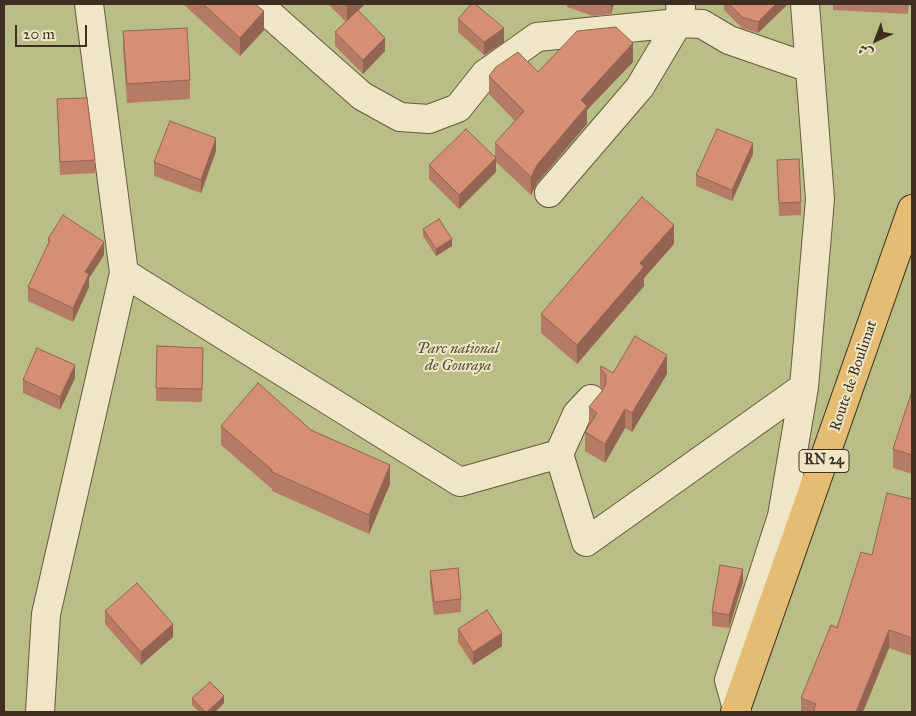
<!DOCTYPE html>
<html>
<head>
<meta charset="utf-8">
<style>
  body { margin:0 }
  #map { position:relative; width:916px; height:716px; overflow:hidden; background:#e7d8a6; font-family:"IM FELL Great Primer",Amiri,serif }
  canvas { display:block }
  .frame { position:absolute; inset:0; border:5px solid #3e2f22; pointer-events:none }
  .north { position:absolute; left:851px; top:15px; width:50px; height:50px; -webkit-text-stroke:4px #efe6c5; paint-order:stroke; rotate:223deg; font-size:14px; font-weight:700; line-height:20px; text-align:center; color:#3e2f22 }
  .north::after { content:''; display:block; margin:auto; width:18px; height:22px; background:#3e2f22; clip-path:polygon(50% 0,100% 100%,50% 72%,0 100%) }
  .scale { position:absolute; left:15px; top:25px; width:72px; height:22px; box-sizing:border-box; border:2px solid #3e2f22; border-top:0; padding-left:6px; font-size:15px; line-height:18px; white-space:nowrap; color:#3e2f22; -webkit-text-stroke:4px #efe6c5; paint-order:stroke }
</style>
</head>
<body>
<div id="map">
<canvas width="916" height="716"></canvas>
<div class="frame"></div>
<div class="north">ش</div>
<div class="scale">20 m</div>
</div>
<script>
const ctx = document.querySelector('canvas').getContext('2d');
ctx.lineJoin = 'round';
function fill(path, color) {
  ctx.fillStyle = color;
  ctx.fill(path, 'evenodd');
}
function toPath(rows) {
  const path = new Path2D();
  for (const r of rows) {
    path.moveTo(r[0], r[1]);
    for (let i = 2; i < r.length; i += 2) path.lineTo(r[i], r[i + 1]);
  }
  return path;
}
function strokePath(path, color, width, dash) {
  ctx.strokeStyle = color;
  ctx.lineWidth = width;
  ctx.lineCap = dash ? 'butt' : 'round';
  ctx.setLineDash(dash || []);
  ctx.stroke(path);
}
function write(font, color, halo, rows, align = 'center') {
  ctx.font = font + ' "IM FELL Great Primer",serif';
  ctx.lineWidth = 4;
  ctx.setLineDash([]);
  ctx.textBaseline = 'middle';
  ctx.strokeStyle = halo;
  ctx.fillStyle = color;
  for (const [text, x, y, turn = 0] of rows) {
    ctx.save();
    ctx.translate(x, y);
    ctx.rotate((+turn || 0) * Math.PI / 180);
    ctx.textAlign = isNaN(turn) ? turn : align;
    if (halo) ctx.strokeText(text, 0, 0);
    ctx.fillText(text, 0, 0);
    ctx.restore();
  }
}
fill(toPath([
  [4,4,912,4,912,712,4,712]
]), '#b8be85');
const minor = toPath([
  [89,4,124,273,460,482,559,454,586,542,804,387,820,199,805,4],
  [258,4,362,96,400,117,429,119,458,108,485,74,537,37,678,23,702,24,729,40,810,68],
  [549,193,640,87,678,23,681,7,680,4],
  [559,454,577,414,591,399],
  [737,709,729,680,782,516,804,387],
  [40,712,46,614,124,273]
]);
const major = toPath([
  [735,712,912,209]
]);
strokePath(minor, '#685943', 30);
strokePath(major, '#3e2f22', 30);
strokePath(minor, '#efe6c5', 28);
strokePath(major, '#e4bc73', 28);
fill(toPath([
  [183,4,255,4,264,30,240,56],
  [328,4,365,4,358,10,385,51,363,74,335,46,335,32,346,22],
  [567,4,614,4,611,14,593,16,567,7],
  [724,4,787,4,787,5,758,33,742,28,724,10],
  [833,4,909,4,908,14,833,10],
  [458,19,504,42,484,55,458,32],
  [123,31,190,80,190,99,127,103,123,50],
  [633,62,587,110,587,124,537,183,531,195,496,162,496,172,459,209,429,179,429,165,495,158,495,143,515,121,489,94,489,76,538,72],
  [57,99,95,160,95,173,60,175],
  [216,151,201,193,154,176,154,162],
  [753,154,732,201,696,186,696,175],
  [777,160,801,202,801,215,779,216],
  [423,229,452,246,436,256,423,236],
  [48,239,104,255,89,278,89,287,73,322,28,301,28,287,48,244],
  [674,244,644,278,644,286,577,364,541,333,541,314],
  [157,346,203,348,202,402,156,401],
  [600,368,613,373,667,374,632,432,625,428,605,463,585,451,585,432,589,426,589,407,603,390,600,387],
  [75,378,60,410,23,393,23,380],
  [912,395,912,474,893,468,893,449],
  [221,426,311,430,390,484,369,534,272,491,272,489,221,445],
  [912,499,912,656,889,648,863,712,801,712,801,698,872,555],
  [430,571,461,599,461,612,434,615,430,585],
  [743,582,729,628,712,626,712,612],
  [105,611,173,637,141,665,105,624],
  [458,629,502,646,473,665,458,642],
  [192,698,224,703,215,712,199,712,192,705]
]), '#b67b65');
fill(toPath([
  [347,4,365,4,347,22],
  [611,4,614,4,611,14],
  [776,4,787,4,787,5,758,33,758,22],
  [264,11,264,30,240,56,240,38],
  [504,28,504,42,484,55,484,42],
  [385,38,385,51,363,74,363,60],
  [633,43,633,62,587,110,587,124,537,183,531,195,531,177,537,165,581,100],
  [216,138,216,151,201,193,201,180],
  [753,143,753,154,732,201,732,190],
  [496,158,496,172,459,209,459,195],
  [674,225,674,244,644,278,644,286,577,364,577,345,640,263],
  [452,239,452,246,436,256,436,249],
  [104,242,104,255,89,278,89,287,73,322,73,308,85,272],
  [667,355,667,374,632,432,632,413],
  [75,365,75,378,60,410,60,397],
  [625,409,625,428,605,463,605,444],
  [390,465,390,484,369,534,369,515],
  [743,569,743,582,729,628,729,615],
  [173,624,173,637,141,665,141,652],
  [889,630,889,648,863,712,856,712],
  [502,633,502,646,473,665,473,652],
  [224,696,224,703,215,712,207,712]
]), '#946452');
const building = toPath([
  [203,4,255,4,264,11,240,38,203,4],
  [471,4,475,4,504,28,484,42,458,19,471,4],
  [729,4,776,4,758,22,742,17,729,4],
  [358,10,385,38,363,60,335,32,358,10],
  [616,27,633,43,581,100,587,106,537,165,531,177,495,143,524,111,489,76,496,67,518,52,538,72,577,31,616,27],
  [187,28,190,80,127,84,123,31,187,28],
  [87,98,95,160,60,162,57,99,87,98],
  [170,121,216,138,201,180,154,162,170,121],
  [466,129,496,158,459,195,429,165,466,129],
  [717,129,753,143,732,190,696,175,717,129],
  [799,159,801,202,779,203,777,160,799,159],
  [642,197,674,225,640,263,644,267,577,345,541,314,642,197],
  [63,215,104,242,85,272,89,274,73,308,28,287,50,240,48,239,63,215],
  [439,219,452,239,436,249,423,229,439,219],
  [635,336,667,355,632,413,625,409,605,444,585,432,597,413,589,407,602,391,606,383,606,375,600,368,601,366,613,373,635,336],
  [157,346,203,348,202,389,156,388,157,346],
  [37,348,75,365,60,397,23,380,37,348],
  [258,383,311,430,390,465,369,515,272,472,272,470,221,426,258,383],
  [911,394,912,395,912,455,893,449,911,394],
  [887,493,912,499,912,638,889,630,856,712,813,712,816,704,801,698,831,625,837,628,861,552,872,555,887,493],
  [720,565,743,569,729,615,712,612,720,565],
  [458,568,461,599,434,602,430,571,458,568],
  [137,583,173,624,141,652,105,611,137,583],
  [487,610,502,633,473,652,458,629,487,610],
  [210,682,224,696,207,712,205,712,192,698,210,682]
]);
fill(building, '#d48f75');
strokePath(building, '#946452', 1);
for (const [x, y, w] of [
  [824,461,50]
]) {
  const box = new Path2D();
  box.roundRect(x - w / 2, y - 11.5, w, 23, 4);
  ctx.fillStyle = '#efe6c5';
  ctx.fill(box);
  strokePath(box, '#3e2f22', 1);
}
write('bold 14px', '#3e2f22', null, [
  ["RN 24",824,461]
]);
write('italic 15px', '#564c36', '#efe6c5', [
  ["Parc national",458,349],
  ["de Gouraya",458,366]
]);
write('15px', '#3e2f22', '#efe6c5', [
  ["Route de Boulimat",854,376,-71]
]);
</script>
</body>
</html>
